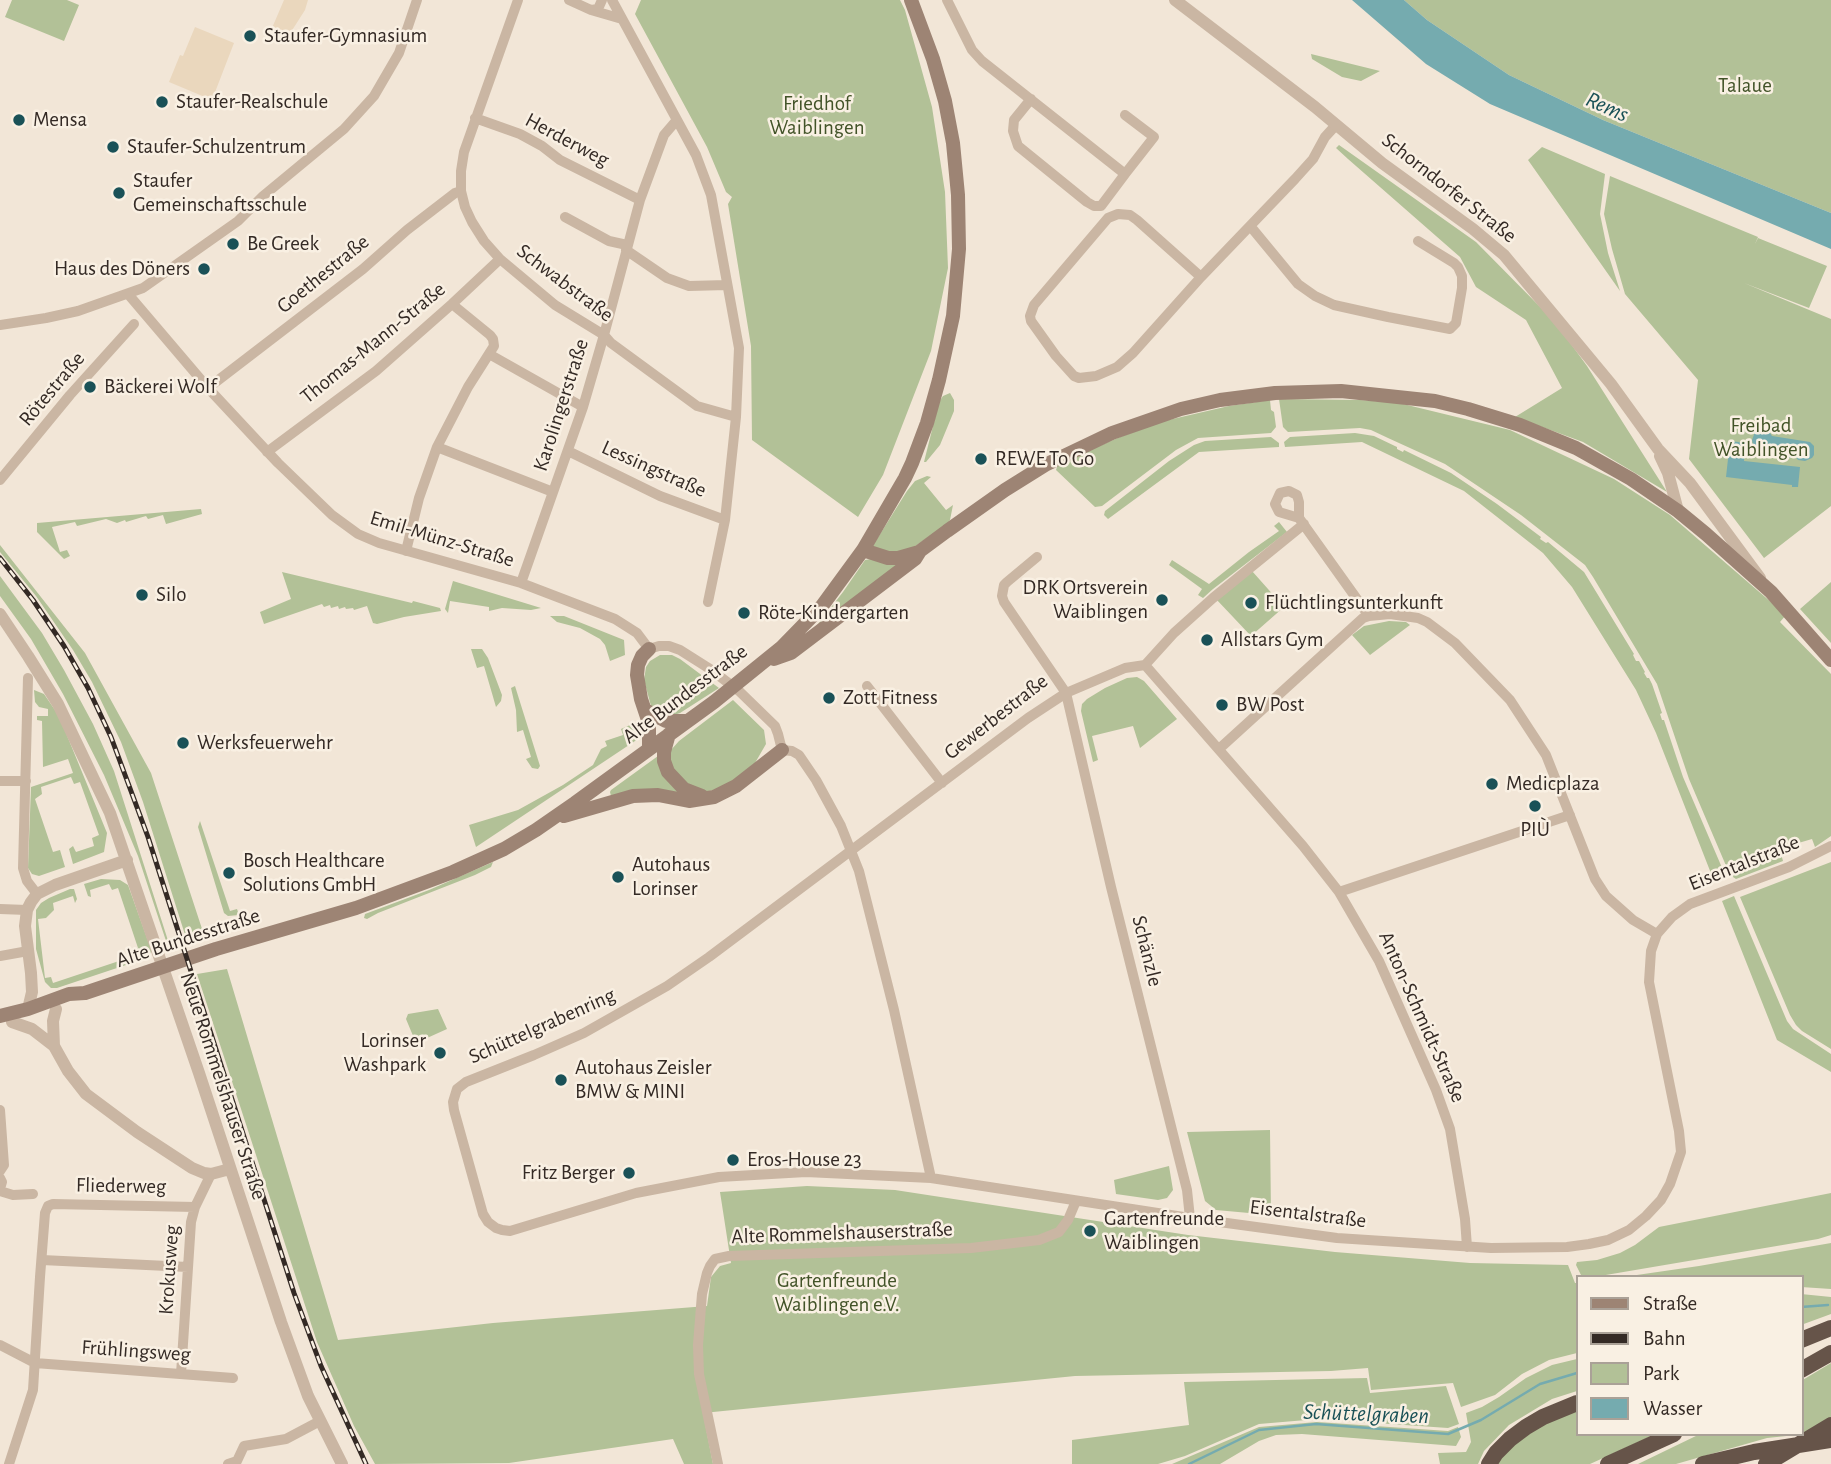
<!DOCTYPE html>
<html>
<head>
<meta charset="utf-8">
<style>
  body { margin:0 }
  #map { position:relative; width:1831px; height:1464px; overflow:hidden; background:#f2e6d7; font-family:"Alegreya Sans",sans-serif }
  canvas { display:block }
  .legend { position:absolute; left:1576px; top:1275px; width:228px; height:161px; box-sizing:border-box; background:#f9f0e3; border:2px solid #aaa197; margin:0; padding:9px 12px; list-style:none; font-size:21px; color:#342a25 }
  .legend li { display:flex; align-items:center; gap:14px; height:35px }
  .legend b { width:35px; border:2px solid #aaa197 }
</style>
</head>
<body>
<div id="map">
<canvas width="1831" height="1464"></canvas>
<ul class="legend">
<li><b style="height:9px;background:#9d8474"></b>Straße</li>
<li><b style="height:9px;background:#342a25"></b>Bahn</li>
<li><b style="height:19px;background:#b2c197"></b>Park</li>
<li><b style="height:19px;background:#75abaf"></b>Wasser</li>
</ul>
</div>
<script>
const ctx = document.querySelector('canvas').getContext('2d');
ctx.lineJoin = 'round';
function fill(path, color) {
  ctx.fillStyle = color;
  ctx.fill(path, 'evenodd');
}
function toPath(rows) {
  const path = new Path2D();
  for (const r of rows) {
    path.moveTo(r[0], r[1]);
    for (let i = 2; i < r.length; i += 2) path.lineTo(r[i], r[i + 1]);
  }
  return path;
}
function strokePath(path, color, width, dash) {
  ctx.strokeStyle = color;
  ctx.lineWidth = width;
  ctx.lineCap = dash ? 'butt' : 'round';
  ctx.setLineDash(dash || []);
  ctx.stroke(path);
}
function write(font, color, halo, rows, align = 'center') {
  ctx.font = font + ' "Alegreya Sans",sans-serif';
  ctx.lineWidth = 5;
  ctx.setLineDash([]);
  ctx.textBaseline = 'middle';
  ctx.strokeStyle = halo;
  ctx.fillStyle = color;
  for (const [text, x, y, turn = 0] of rows) {
    ctx.save();
    ctx.translate(x, y);
    ctx.rotate((+turn || 0) * Math.PI / 180);
    ctx.textAlign = isNaN(turn) ? turn : align;
    if (halo) ctx.strokeText(text, 0, 0);
    ctx.fillText(text, 0, 0);
    ctx.restore();
  }
}
fill(toPath([
  [12,0,67,0,79,5,64,41,5,17],
  [641,0,900,0,905,10,932,107,945,192,948,268,931,351,883,475,858,517,752,440,751,346,728,204,732,197,726,192,707,147,635,14],
  [1404,0,1831,0,1831,213,1603,120,1509,75,1427,20],
  [1311,54,1380,71,1361,81,1342,77,1312,59],
  [1339,145,1476,242,1555,322,1587,366,1667,492,1583,442,1515,417,1562,388,1526,320,1476,287,1460,257,1348,159,1336,148],
  [1542,147,1605,174,1600,214,1608,253,1620,291,1528,160],
  [1610,176,1758,237,1755,244,1758,238,1827,266,1809,308,1744,283,1831,319,1831,506,1764,558,1689,459,1698,380,1625,294,1612,249,1604,214],
  [950,393,954,400,954,411,940,445,926,462,924,462,939,402,943,396],
  [1279,399,1360,400,1399,403,1510,430,1614,479,1670,515,1786,615,1780,622,1831,674,1831,836,1815,847,1812,839,1795,844,1796,849,1781,854,1783,861,1736,879,1730,875,1689,779,1657,684,1593,577,1585,565,1521,515,1445,464,1388,438,1371,430,1360,428,1288,432,1283,427],
  [1270,400,1271,410,1274,412,1276,427,1271,433,1198,438,1176,450,1102,506,1095,507,1056,470,1058,464,1120,437,1164,421,1229,406],
  [1355,433,1374,436,1397,447,1397,449,1403,452,1404,450,1451,473,1497,504,1541,537,1540,539,1546,543,1548,542,1584,572,1634,654,1633,655,1636,661,1639,661,1645,672,1644,673,1647,678,1649,678,1652,684,1662,713,1660,714,1662,720,1664,720,1683,777,1726,877,1714,881,1656,733,1636,690,1572,587,1543,553,1464,491,1362,442,1285,447,1284,442,1290,437],
  [1271,437,1279,443,1279,447,1199,452,1108,519,1104,515,1105,511,1169,461,1194,445,1205,441],
  [927,476,931,477,924,483,946,510,953,505,950,520,947,524,914,547,893,554,872,547,907,491,915,481],
  [201,509,202,514,166,524,163,515,148,519,146,516,126,522,125,520,117,523,106,519,77,526,75,522,52,527,60,552,67,550,70,556,64,559,37,532,37,523],
  [1279,522,1287,532,1213,589,1203,598,1198,595,1202,589,1169,565,1172,560,1209,584,1249,552,1279,531,1274,526],
  [0,545,85,653,151,773,204,935,187,941,143,802,121,742,92,682,73,650,36,596,0,552],
  [871,559,904,561,815,628,843,592,865,560],
  [1252,571,1284,607,1251,636,1216,599],
  [282,572,412,603,413,601,440,608,441,611,404,617,377,624,373,623,367,606,354,610,353,608,346,609,345,607,339,609,338,606,331,608,330,605,324,607,322,604,264,624,260,612,291,599],
  [0,576,42,633,64,670,93,724,114,771,171,950,169,950,138,856,104,775,63,694,31,639,0,596],
  [453,581,541,608,531,610,502,608,489,611,489,607,450,601,448,613,445,609],
  [1831,582,1831,643,1800,609],
  [550,616,564,616,624,640,625,655,610,661,605,645,600,639,580,628,557,622],
  [1389,621,1406,622,1410,625,1370,655,1352,635,1364,626],
  [471,649,482,649,488,658,502,695,501,701,496,707,484,666,477,668],
  [660,655,672,655,680,659,719,688,680,713,674,715,666,715,651,706,644,680,646,667,650,661],
  [1137,677,1144,681,1177,719,1140,748,1133,726,1092,736,1098,760,1093,762,1081,711,1082,704,1087,699,1105,688,1127,678],
  [515,686,540,766,538,769,532,768,526,759,531,757,523,730,517,732,516,710,511,688],
  [34,690,44,694,59,716,107,833,104,852,73,864,69,849,73,846,76,852,94,846,92,838,99,835,80,782,74,784,71,777,41,787,42,794,35,799,53,852,60,850,65,867,39,876,32,874,28,868,31,787,73,773,68,759,43,767,42,721,37,720,37,716,48,716,48,709,39,707,35,702],
  [733,700,764,730,766,744,755,763,726,787,705,792,690,788,672,768,669,755,671,750,679,741],
  [639,721,640,729,638,739,476,847,469,825,518,810,563,785,593,765,601,749,607,746,605,741,623,735,621,729],
  [658,756,688,797,611,796,610,792,611,790],
  [200,821,230,911,237,909,239,915,228,916,224,913,198,827],
  [493,862,491,867,475,875,378,913,367,919,364,918,365,914,429,890],
  [1831,862,1831,1049,1802,1031,1796,1025,1790,1015,1740,897],
  [101,879,120,880,128,885,152,952,129,960,129,964,57,988,51,988,45,982,36,949,36,910,41,903,49,898,70,889,74,889,77,899,75,903,73,896,53,903,54,910,46,918,38,919,45,978,51,977,53,983,131,957,129,951,138,948,118,888,112,890,109,884,90,890,91,897,88,896,84,884],
  [1734,896,1787,1021,1793,1029,1831,1054,1831,1072,1777,1040,1722,901],
  [227,969,338,1340,493,1323,707,1306,711,1277,720,1266,731,1263,720,1192,807,1186,895,1190,1188,1235,1335,1252,1470,1263,1568,1265,1575,1283,1577,1283,1577,1353,1549,1360,1522,1374,1495,1395,1461,1407,1453,1383,1371,1390,1368,1368,1331,1371,1075,1376,703,1413,713,1464,684,1464,673,1439,509,1463,375,1464,354,1426,317,1342,197,974],
  [438,1009,447,1029,416,1043,406,1019,408,1014],
  [1270,1130,1271,1215,1216,1210,1205,1201,1187,1132],
  [1169,1166,1173,1190,1167,1198,1158,1200,1116,1194,1114,1180],
  [1831,1193,1831,1235,1818,1239,1594,1277,1582,1277,1576,1265,1577,1262,1597,1260,1620,1253,1635,1245,1659,1227],
  [1831,1243,1831,1289,1801,1287,1801,1277,1623,1277,1699,1266],
  [1801,1294,1831,1297,1831,1314,1801,1325],
  [1577,1359,1577,1391,1552,1399,1509,1425,1484,1451,1478,1464,1440,1464,1438,1453,1466,1452,1471,1442,1466,1413,1482,1407,1499,1397,1526,1378,1552,1365],
  [1831,1363,1831,1417,1806,1434,1767,1438,1676,1464,1638,1464,1700,1434,1801,1434,1801,1381],
  [1367,1378,1370,1393,1446,1386,1459,1424,1448,1428,1318,1419,1259,1424,1185,1456,1158,1464,1072,1464,1072,1440,1189,1425,1184,1382],
  [1577,1408,1577,1434,1656,1434,1590,1464,1494,1464,1517,1439],
  [1317,1422,1448,1431,1458,1427,1461,1437,1456,1446,1302,1434,1276,1435,1259,1441,1220,1464,1172,1464,1259,1427]
]), '#b2c197');
fill(toPath([
  [284,0,308,0,305,10,284,43,271,38,269,35],
  [195,27,234,43,212,100,169,82,180,55,183,56]
]), '#ead7bd');
fill(toPath([
  [1352,0,1404,0,1427,20,1509,75,1603,120,1831,213,1831,249,1490,104,1426,64],
  [1762,429,1768,430,1772,436,1810,442,1814,446,1814,455,1812,458,1805,461,1798,460,1795,456,1789,458,1777,454,1765,456,1759,455,1754,449,1752,440,1755,432],
  [1730,441,1746,443,1744,461,1800,467,1798,487,1792,487,1792,485,1726,477]
]), '#75abaf');
strokePath(toPath([
  [1801,1307,1828,1305],
  [1189,1464,1259,1430,1316,1424,1448,1434,1481,1420,1540,1384,1577,1373]
]), '#75abaf', 2.5);
strokePath(toPath([
  [518,0,464,152,461,171,461,191,465,207,472,222,484,241,500,259,555,305,604,335,611,343,697,406,736,417],
  [569,0,591,10,622,19],
  [612,0,696,155,711,195,739,348,736,417,725,520,708,602],
  [947,0,972,50,982,61,1125,174,1154,137,1125,115],
  [591,10,598,9,602,0],
  [1031,99,1014,120,1013,131,1018,146,1087,202,1094,206,1101,206,1125,174],
  [475,118,520,134,542,146,560,160,640,200],
  [565,217,609,241,627,245],
  [1251,227,1298,284,1315,296,1334,305,1388,317,1450,329,1456,323,1462,288,1462,276,1458,267,1454,263,1418,241],
  [626,250,667,278,689,286,727,285],
  [1201,277,1137,220,1130,215,1118,214,1108,218,1034,305,1030,316,1031,321,1056,356,1074,376,1079,378,1096,376,1117,367,1133,353,1201,277,1295,179,1313,159,1325,137,1336,125],
  [128,294,208,388,278,463,332,515,358,534,379,543,521,583,615,619,637,633,649,649,659,646,669,646,680,650,710,669,739,691,775,726,778,734,782,750,792,751,799,755,816,780,841,826,859,871,894,1010,931,1178,1190,1218,1337,1238,1491,1248,1567,1247,1589,1244,1608,1240,1629,1230,1646,1216,1661,1200,1670,1184,1681,1152,1679,1131,1649,982,1651,951,1657,934,1672,917,1690,904,1789,867,1831,846],
  [0,325,46,318,78,311,143,288,238,221,263,196,344,129,374,96,399,53,417,0],
  [489,354,583,407],
  [208,388,363,269,407,230,455,193,461,191],
  [437,447,553,492],
  [568,451,660,496,725,520],
  [267,452,376,371,452,304,500,259],
  [0,480,70,395,134,324],
  [1299,518,1279,512,1275,504,1280,493,1289,491,1297,495,1299,502,1299,518,1369,616],
  [406,551,419,498,437,447,468,387,494,346,493,339,490,335,452,304],
  [1037,557,1007,582,1004,585,1002,596,1004,602,1066,693,1111,887,1187,1190,1190,1218],
  [521,583,583,407,604,335,640,200,664,135,676,121],
  [1145,665,1303,846,1339,892,1379,961,1436,1090,1450,1129,1465,1219,1467,1247],
  [28,678,23,868,27,881,37,894],
  [867,686,942,783],
  [1219,749,1363,618,1369,616,1390,614,1418,618,1427,622,1455,643,1510,700,1546,755,1595,879,1606,896,1633,920,1657,934],
  [0,781,26,781],
  [1339,892,1570,815],
  [0,909,27,910],
  [0,956,28,951],
  [0,1110,4,1165,0,1171],
  [0,1178,2,1182,0,1189],
  [931,1178,806,1172,719,1177,636,1193,510,1231,502,1230,496,1228,488,1222,483,1214,454,1110,453,1102,457,1089,466,1082,534,1055,584,1033,667,986,709,957,1028,718,1066,693,1125,668,1145,665,1174,633,1213,598,1304,524],
  [0,1191,13,1195,33,1194],
  [42,1260,188,1267],
  [0,1345,35,1363,233,1378],
  [181,1374,191,1222,195,1207,211,1174],
  [9,1464,33,1390,40,1277,45,1213,48,1206,53,1204,195,1207],
  [228,1464,237,1461,244,1446,286,1439,320,1421],
  [718,1464,699,1374,698,1345,702,1294,707,1273,710,1266,715,1259,729,1256,971,1248,1039,1240,1059,1232,1068,1220,1076,1201]
]), '#cab6a3', 10);
strokePath(toPath([
  [1175,0,1315,107,1382,163,1473,229,1504,255,1611,384,1658,449,1690,483,1760,578],
  [1660,456,1668,473,1678,511],
  [0,614,28,656,58,704,110,813,199,1073,281,1322,308,1396,342,1464],
  [28,1009,32,992,31,973,25,926,27,910,31,902,37,894,55,885,127,860],
  [56,1009,53,1021,54,1046,68,1071,86,1094,137,1132,192,1168,204,1173,211,1174,230,1169],
  [12,1022,32,1029,54,1046]
]), '#cab6a3', 12);
strokePath(toPath([
  [863,550,888,558,898,558,919,552],
  [649,649,642,656,638,665,637,675,641,699,649,723,649,748],
  [774,659,791,653,915,559,920,551,947,531,1005,490,1045,465,1112,433,1181,409,1220,400,1275,393,1341,391,1435,401,1468,409,1520,425,1576,448,1631,479,1678,511,1706,534,1771,592,1831,660],
  [647,711,666,721,687,721],
  [669,734,664,752,664,761,668,772,684,789,702,796],
  [564,816,633,796,658,795,689,801,714,797,736,786,782,750],
  [0,1016,28,1009,69,994,85,993,216,949,356,908,453,872,504,849,536,830,575,803,714,702,782,647,822,606,863,550,905,478,912,463,927,423,939,380,953,316,959,249,958,195,953,143,945,101,933,59,911,0]
]), '#9d8474', 14);
strokePath(toPath([
  [1801,1340,1831,1328],
  [1801,1370,1831,1353],
  [1489,1464,1496,1453,1510,1439,1526,1427,1543,1417,1577,1403],
  [1608,1464,1674,1434],
  [1703,1464,1754,1452,1831,1440],
  [1766,1464,1831,1425]
]), '#665449', 16);
const rail = toPath([
  [0,558,33,600,64,646,88,688,111,737,148,837,294,1293,321,1366,366,1464]
]);
strokePath(rail, '#342a25', 5);
strokePath(rail, '#f9f0e3', 2.5, [8]);
for (const [x, y, r, color] of [
  [250,36,7,"#1a5157"],
  [162,102,7,"#1a5157"],
  [19,120,7,"#1a5157"],
  [113,147,7,"#1a5157"],
  [119,193,7,"#1a5157"],
  [233,244,7,"#1a5157"],
  [204,269,7,"#1a5157"],
  [90,387,7,"#1a5157"],
  [981,459,7,"#1a5157"],
  [142,595,7,"#1a5157"],
  [1162,600,7,"#1a5157"],
  [1251,603,7,"#1a5157"],
  [744,613,7,"#1a5157"],
  [1207,640,7,"#1a5157"],
  [829,698,7,"#1a5157"],
  [1222,705,7,"#1a5157"],
  [183,743,7,"#1a5157"],
  [1492,784,7,"#1a5157"],
  [1535,806,7,"#1a5157"],
  [229,873,7,"#1a5157"],
  [618,877,7,"#1a5157"],
  [440,1053,7,"#1a5157"],
  [561,1080,7,"#1a5157"],
  [733,1160,7,"#1a5157"],
  [629,1173,7,"#1a5157"],
  [1090,1231,7,"#1a5157"]
]) {
  const dot = new Path2D();
  dot.arc(x, y, r, 0, 2 * Math.PI);
  ctx.fillStyle = color;
  ctx.fill(dot);
  strokePath(dot, '#f9f0e3', 2.5);
}
write('21px', '#342a25', '#f9f0e3', [
  ["Staufer-Gymnasium",264,36],
  ["Staufer-Realschule",176,102],
  ["Mensa",33,120],
  ["Staufer-Schulzentrum",127,147],
  ["Staufer",133,181],
  ["Gemeinschaftsschule",133,205],
  ["Be Greek",247,244],
  ["Haus des Döners",190,269,"right"],
  ["Bäckerei Wolf",104,387],
  ["REWE To Go",995,459],
  ["DRK Ortsverein",1148,588,"right"],
  ["Waiblingen",1148,612,"right"],
  ["Silo",156,595],
  ["Flüchtlingsunterkunft",1265,603],
  ["Röte-Kindergarten",758,613],
  ["Allstars Gym",1221,640],
  ["Zott Fitness",843,698],
  ["BW Post",1236,705],
  ["Werksfeuerwehr",197,743],
  ["Medicplaza",1506,784],
  ["PIÙ",1535,830,"center"],
  ["Bosch Healthcare",243,861],
  ["Solutions GmbH",243,885],
  ["Autohaus",632,865],
  ["Lorinser",632,889],
  ["Lorinser",426,1041,"right"],
  ["Washpark",426,1065,"right"],
  ["Autohaus Zeisler",575,1068],
  ["BMW & MINI",575,1092],
  ["Eros-House 23",747,1160],
  ["Fritz Berger",615,1173,"right"],
  ["Gartenfreunde",1104,1219],
  ["Waiblingen",1104,1243]
], 'left');
write('21px', '#425328', '#f9f0e3', [
  ["Talaue",1745,86],
  ["Friedhof",817,104],
  ["Waiblingen",817,128],
  ["Freibad",1761,426],
  ["Waiblingen",1761,450],
  ["Gartenfreunde",837,1281],
  ["Waiblingen e.V.",837,1305]
]);
write('21px', '#342a25', '#f9f0e3', [
  ["Herderweg",567,140,28],
  ["Schorndorfer Straße",1449,188,38],
  ["Goethestraße",323,274,-39],
  ["Schwabstraße",565,283,37],
  ["Thomas-Mann-Straße",373,343,-39],
  ["Rötestraße",52,389,-50],
  ["Karolingerstraße",561,405,-72],
  ["Lessingstraße",654,469,24],
  ["Emil-Münz-Straße",442,539,17],
  ["Alte Bundesstraße",685,694,-37],
  ["Gewerbestraße",996,717,-38],
  ["Eisentalstraße",1744,863,-22],
  ["Alte Bundesstraße",188,938,-18],
  ["Schänzle",1147,951,76],
  ["Anton-Schmidt-Straße",1422,1017,66],
  ["Schüttelgrabenring",542,1026,-24],
  ["Neue Rommelshauser Straße",223,1086,72],
  ["Fliederweg",121,1186,1],
  ["Eisentalstraße",1308,1214,7],
  ["Alte Rommelshauserstraße",842,1233,-2],
  ["Krokusweg",169,1270,-86],
  ["Frühlingsweg",136,1351,4]
]);
write('italic 23px', '#1a5157', '#f9f0e3', [
  ["Rems",1607,107,24],
  ["Schüttelgraben",1366,1414,2]
]);
</script>
</body>
</html>
